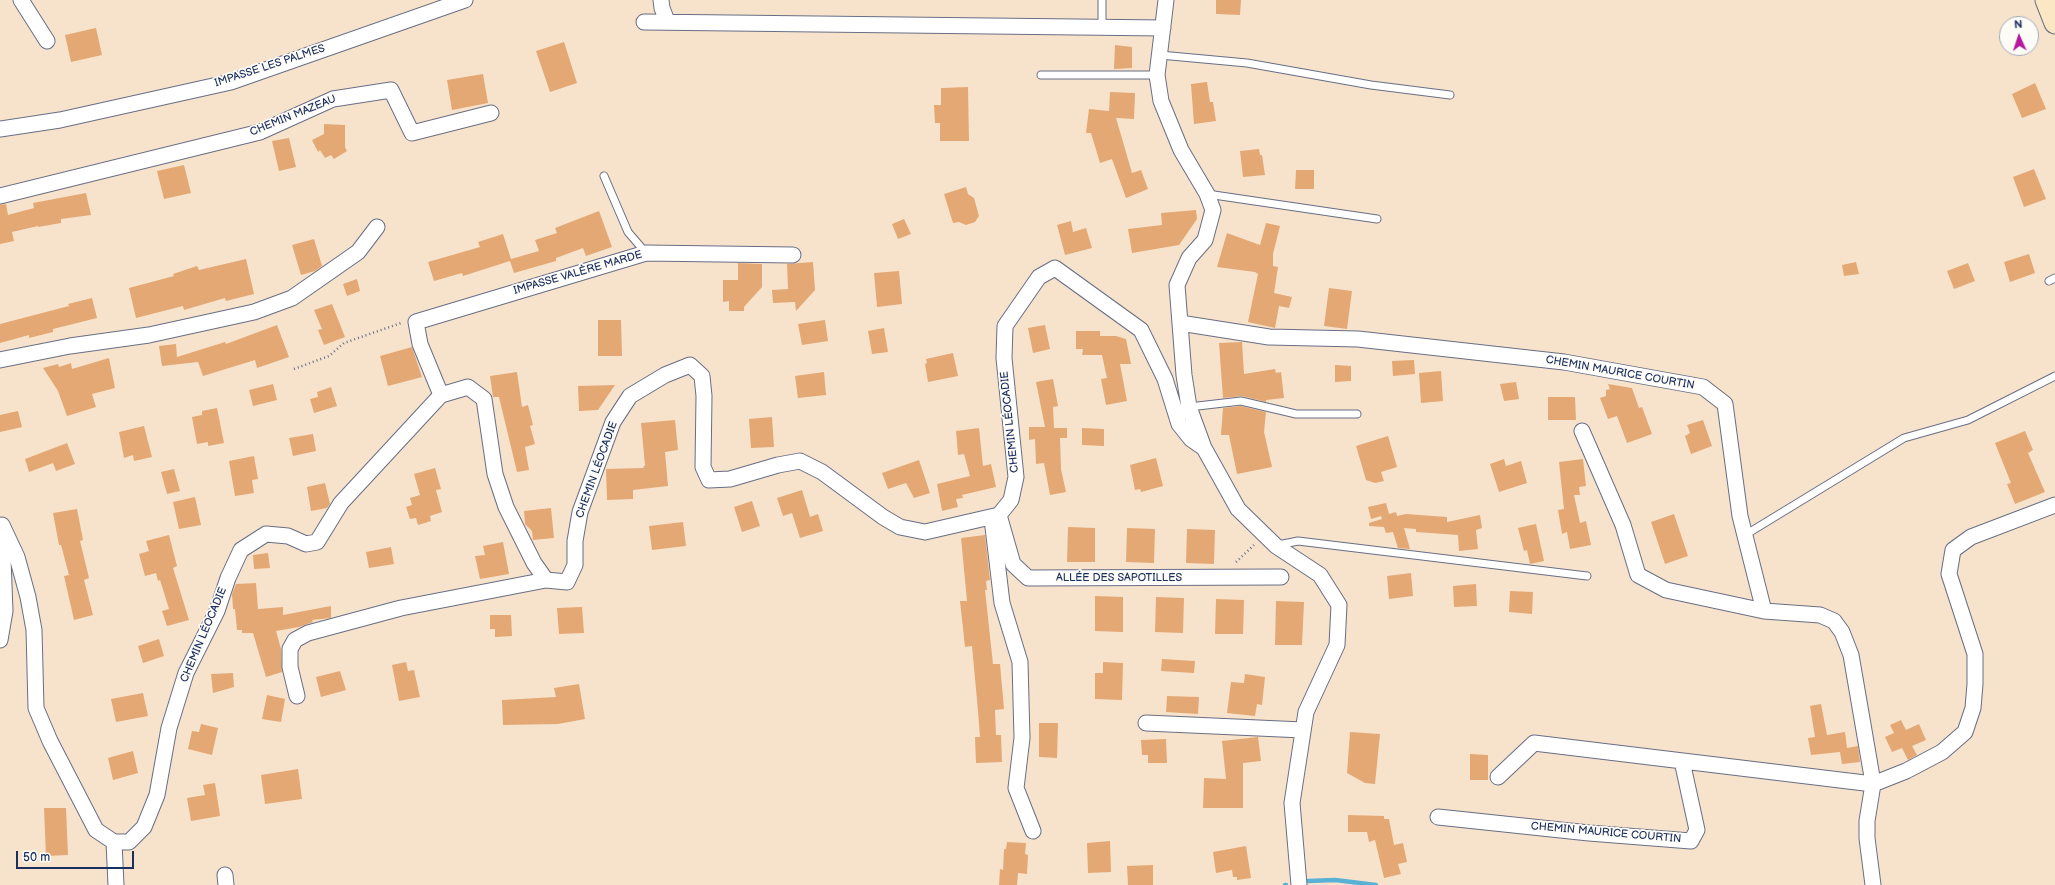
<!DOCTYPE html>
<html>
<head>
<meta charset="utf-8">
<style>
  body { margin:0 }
  #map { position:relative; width:2055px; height:885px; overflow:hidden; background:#f7e3cc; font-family:"Balsamiq Sans",sans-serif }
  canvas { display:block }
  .north { position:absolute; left:1999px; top:16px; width:40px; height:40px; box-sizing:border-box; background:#fdfcf7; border:1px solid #a3aaba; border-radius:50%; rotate:357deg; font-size:11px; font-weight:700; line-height:16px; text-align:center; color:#1b2f5e }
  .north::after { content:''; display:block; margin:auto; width:14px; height:18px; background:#b5179e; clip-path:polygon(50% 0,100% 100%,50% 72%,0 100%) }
  .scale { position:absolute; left:16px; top:851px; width:118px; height:18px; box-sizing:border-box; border:2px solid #1b2f5e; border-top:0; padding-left:5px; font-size:12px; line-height:14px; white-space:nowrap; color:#1b2f5e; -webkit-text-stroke:3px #fdfcf7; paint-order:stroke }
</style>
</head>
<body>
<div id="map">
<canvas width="2055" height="885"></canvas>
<div class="north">N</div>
<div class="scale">50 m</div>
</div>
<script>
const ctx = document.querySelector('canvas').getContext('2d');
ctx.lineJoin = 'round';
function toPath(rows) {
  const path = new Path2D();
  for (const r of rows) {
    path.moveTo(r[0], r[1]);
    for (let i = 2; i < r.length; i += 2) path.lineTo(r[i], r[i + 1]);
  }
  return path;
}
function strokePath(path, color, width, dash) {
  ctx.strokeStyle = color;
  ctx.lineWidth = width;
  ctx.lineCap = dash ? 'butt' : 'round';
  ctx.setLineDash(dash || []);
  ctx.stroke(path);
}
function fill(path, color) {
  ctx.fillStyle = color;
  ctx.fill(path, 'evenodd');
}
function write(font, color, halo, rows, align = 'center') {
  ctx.font = font + ' "Balsamiq Sans",sans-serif';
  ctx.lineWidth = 3.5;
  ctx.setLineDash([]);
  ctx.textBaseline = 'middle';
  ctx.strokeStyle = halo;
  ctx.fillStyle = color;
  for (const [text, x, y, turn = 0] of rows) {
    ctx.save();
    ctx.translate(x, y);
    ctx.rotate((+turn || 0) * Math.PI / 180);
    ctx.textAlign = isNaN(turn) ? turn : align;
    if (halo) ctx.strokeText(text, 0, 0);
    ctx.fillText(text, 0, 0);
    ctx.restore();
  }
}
strokePath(toPath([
  [1308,881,1335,880,1376,885],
  [1285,885,1286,885]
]), '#59b2d6', 4.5);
fill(toPath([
  [1216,0,1241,0,1240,15,1216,14],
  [96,28,102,55,71,62,65,35],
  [564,42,577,83,550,92,536,51],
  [1115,45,1132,47,1132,68,1114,69],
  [483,74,488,103,452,110,447,80],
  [1207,82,1210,102,1213,102,1216,121,1194,124,1191,84],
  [2035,83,2046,109,2022,118,2012,94],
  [968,87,969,141,940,141,940,123,935,123,934,105,941,105,941,88],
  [1110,92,1135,93,1134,119,1116,118,1132,173,1141,170,1148,189,1126,198,1112,159,1100,163,1091,133,1086,133,1089,109,1109,111],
  [324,124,345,125,345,147,347,151,334,159,331,155,325,158,320,150,318,152,312,140,324,134],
  [289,138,296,167,279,171,272,141],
  [1259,149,1260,155,1262,155,1265,175,1243,177,1240,151],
  [184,165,191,193,164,199,157,171],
  [2034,169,2046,199,2024,207,2013,177],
  [1296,170,1314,170,1314,189,1295,189],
  [966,187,968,194,974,198,979,216,975,222,966,225,959,222,953,223,944,194],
  [86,193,91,215,61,219,61,223,38,227,38,226,12,232,14,241,0,244,0,205,6,204,8,215,34,208,33,203],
  [1196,210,1197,219,1179,245,1132,253,1128,229,1162,225,1161,213],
  [599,211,612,247,586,256,583,248,556,258,556,261,514,273,510,261,463,276,462,273,434,281,428,262,480,247,478,242,503,234,511,259,539,251,535,240,557,233,555,228],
  [904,219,911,234,898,239,892,224],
  [1071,221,1073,232,1086,228,1092,248,1065,255,1057,225],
  [1266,223,1280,226,1273,254,1273,266,1278,267,1274,293,1292,297,1289,308,1279,306,1275,328,1248,322,1258,274,1255,272,1217,267,1227,233,1260,245],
  [314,239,322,266,315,271,301,275,292,245],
  [2029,254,2035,273,2010,282,2004,262],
  [246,259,254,294,226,301,225,298,184,310,183,306,136,318,129,288,174,276,173,274,197,266,199,270],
  [813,262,815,290,796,311,795,302,773,303,772,290,788,289,787,264],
  [1856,262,1859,274,1844,276,1842,265],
  [738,263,762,264,762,287,744,307,744,311,729,311,729,301,723,302,723,280,738,280],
  [1968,263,1975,281,1954,289,1947,271],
  [899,271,902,304,877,307,874,273],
  [357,279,360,291,347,296,343,284],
  [1329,288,1352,291,1347,329,1324,326],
  [92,298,97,318,53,329,53,332,29,338,29,335,0,343,0,324,69,306,68,304],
  [332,304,345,337,324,345,318,330,322,329,314,310],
  [598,320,621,320,622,356,598,356],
  [825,320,828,341,802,345,798,324],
  [277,325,289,357,257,368,255,360,203,376,198,362,162,366,159,346,176,344,177,357,225,342,226,344],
  [1045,325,1050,349,1033,353,1028,328],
  [884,328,888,352,872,354,868,331],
  [1076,331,1100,331,1100,336,1116,336,1126,339,1131,364,1120,364,1127,401,1106,405,1101,379,1107,378,1102,355,1082,355,1083,349,1076,349],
  [1242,342,1244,374,1275,369,1276,373,1281,372,1284,398,1266,400,1266,402,1242,396,1223,398,1219,343],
  [412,347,422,377,388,386,380,356],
  [953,353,958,376,928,382,925,364,927,363,926,359],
  [109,358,115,388,92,394,96,407,67,416,58,391,43,368,58,364,59,367,71,363,72,369],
  [1414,360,1415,374,1393,376,1392,361],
  [1335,365,1351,366,1351,381,1335,382],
  [1441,371,1443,401,1421,403,1419,373],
  [517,372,522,407,528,405,533,425,530,426,535,444,525,447,529,470,517,472,499,397,493,397,490,376],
  [824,372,826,395,798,398,795,376],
  [1053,379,1058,406,1053,407,1054,428,1067,428,1067,438,1054,438,1060,438,1061,469,1066,492,1050,495,1044,463,1036,464,1035,439,1029,440,1029,427,1045,427,1036,382],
  [1516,382,1519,399,1504,401,1500,384],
  [273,384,277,400,253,406,249,390],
  [1608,384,1632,388,1639,408,1642,407,1652,434,1627,443,1617,416,1608,419,1600,398,1606,396,1606,390,1610,389],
  [615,385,598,410,579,411,578,386],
  [331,387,337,406,314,413,310,399,318,397,317,392],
  [1548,397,1575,397,1576,420,1548,420],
  [1241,406,1266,412,1264,432,1272,467,1237,474,1229,435,1221,435,1223,408],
  [217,408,224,443,208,446,208,442,197,444,192,417,202,415,202,411],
  [18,411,22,427,0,432,0,415],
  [772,417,774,447,751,448,749,419],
  [675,420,678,450,665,452,668,486,633,490,633,499,607,500,606,469,643,468,645,465,641,423],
  [1703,420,1712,446,1691,454,1685,436,1690,433,1687,425],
  [144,426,152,457,134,461,133,455,124,458,119,432],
  [979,428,983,466,991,464,996,487,962,495,963,498,956,499,958,507,942,511,937,484,970,476,964,454,958,455,956,431],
  [1082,428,1104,429,1104,446,1082,445],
  [2025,431,2033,450,2028,453,2045,492,2015,504,2007,484,2011,483,1995,443],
  [313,434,316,451,293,456,289,438],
  [1388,436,1397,467,1381,472,1384,481,1375,483,1366,480,1356,446],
  [67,443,75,464,56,471,53,463,29,472,25,459],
  [254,456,258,479,252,480,254,493,235,496,229,461],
  [1156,458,1163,486,1141,492,1140,489,1135,490,1130,465],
  [1504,459,1506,466,1521,461,1527,483,1499,492,1490,464],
  [1583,459,1586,486,1579,487,1580,495,1574,495,1580,523,1586,521,1591,545,1570,549,1567,532,1562,534,1558,510,1564,509,1559,462],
  [919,460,930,493,914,498,906,483,888,489,882,473],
  [435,468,441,489,436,490,442,512,430,516,431,521,418,525,416,518,410,519,406,507,412,505,410,498,420,495,414,474],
  [174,469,180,491,167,494,161,472],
  [325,483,330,504,327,508,311,511,307,487],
  [802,490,810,517,818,514,823,531,800,538,792,513,783,516,777,498],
  [195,497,201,525,179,529,173,502],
  [752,501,760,526,742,532,734,507],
  [1386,503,1389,514,1396,512,1397,516,1406,514,1447,517,1447,522,1480,515,1482,528,1476,530,1478,549,1459,551,1458,535,1416,532,1416,529,1404,528,1410,549,1398,548,1393,532,1386,533,1384,527,1369,526,1369,523,1382,519,1381,516,1371,519,1368,507],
  [551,508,554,538,533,540,532,531,525,524,524,511],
  [77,509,83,540,80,541,89,578,84,580,93,615,74,620,64,576,69,575,61,545,59,545,53,513],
  [1674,514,1688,556,1665,564,1651,522],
  [683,522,686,546,652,550,649,526],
  [1536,524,1544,561,1530,564,1527,550,1524,551,1518,528],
  [1068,527,1095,528,1095,562,1067,562],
  [1127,528,1155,529,1154,563,1126,562],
  [1187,529,1215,530,1214,564,1186,563],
  [169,535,177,566,173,568,189,620,167,626,162,611,169,609,160,580,158,581,156,573,145,576,139,554,149,551,146,541],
  [985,535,990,580,986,581,987,590,985,590,993,664,1000,664,1004,709,995,710,996,735,1001,735,1002,762,976,763,975,737,980,737,978,711,972,646,965,647,960,601,967,601,961,538],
  [503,542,509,574,480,579,475,556,485,555,483,546],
  [391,547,394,564,369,568,366,552],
  [268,553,270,568,254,569,253,555],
  [1411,573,1413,596,1389,599,1387,576],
  [256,583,258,609,283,607,283,615,331,606,331,618,312,620,313,622,299,627,276,631,281,649,282,672,266,677,253,633,242,633,242,630,237,630,235,609,233,609,232,594,236,584],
  [1476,584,1477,606,1454,607,1453,586],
  [1510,591,1533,592,1532,614,1509,612],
  [1095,596,1123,597,1123,632,1095,631],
  [1156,597,1184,598,1183,633,1155,632],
  [1216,599,1244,600,1243,634,1215,634],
  [1276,601,1304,602,1302,645,1275,645],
  [582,607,584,633,559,634,557,608],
  [490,615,511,615,512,636,495,637,495,629,490,629],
  [159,639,164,656,143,663,138,646],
  [1162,659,1195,661,1194,673,1161,671],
  [406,662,408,671,414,670,420,697,399,701,392,665],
  [1103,662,1123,663,1122,700,1095,699,1095,673,1103,673],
  [340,671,346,690,321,697,316,677],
  [233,673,234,687,213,693,211,674],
  [1245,674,1265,677,1262,705,1257,704,1255,716,1227,713,1231,682,1244,683],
  [579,684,585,719,558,724,503,725,502,700,556,697,554,688],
  [143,693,148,716,116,722,111,699],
  [267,695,285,699,281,722,262,719],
  [1167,696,1199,697,1198,714,1166,712],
  [1821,704,1827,735,1845,732,1847,748,1858,746,1860,762,1842,764,1840,752,1811,755,1808,738,1815,737,1810,706],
  [1901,720,1906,730,1919,724,1926,740,1912,746,1917,755,1908,760,1902,748,1892,752,1885,737,1894,733,1890,725],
  [1039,723,1058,723,1057,758,1039,757],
  [201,724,218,728,212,755,188,749,192,731,199,732],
  [1350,732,1380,734,1375,784,1365,783,1347,773],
  [1258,737,1261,761,1243,763,1243,808,1203,808,1204,778,1226,779,1222,741],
  [1166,739,1167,763,1148,763,1148,755,1142,755,1141,740],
  [133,751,138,773,113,780,108,758],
  [1470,754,1488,755,1488,780,1470,780],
  [298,769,302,799,265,804,261,775],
  [215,783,220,816,191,821,187,798,205,795,203,785],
  [44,808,66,808,68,855,46,856],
  [1348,815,1384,816,1384,819,1389,819,1394,845,1403,843,1407,862,1398,864,1401,874,1384,878,1375,840,1369,842,1367,832,1348,832],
  [1110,841,1111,872,1088,873,1087,843],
  [1007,842,1026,843,1025,854,1028,855,1027,874,1018,873,1017,885,999,885,1000,869,1003,870,1004,849,1006,849],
  [1246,846,1251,878,1237,880,1237,877,1233,877,1232,870,1216,873,1213,852],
  [1153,865,1153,885,1128,885,1127,866]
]), '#e4a874');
const lane = toPath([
  [1102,27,1102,0],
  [1160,55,1247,63,1371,85,1450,95],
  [1041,75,1157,75],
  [604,176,628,232,646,253],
  [1207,194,1377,219],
  [2049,281,2055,278],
  [1189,407,1241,401,1296,414,1357,414],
  [1745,535,1904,438,1968,420,2055,376],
  [1278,545,1298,541,1587,576]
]);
const street = toPath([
  [21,0,47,41],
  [661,0,662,8,667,21],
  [1166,0,1157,75,1161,101,1181,150,1207,194,1213,210,1205,240,1189,258,1177,285,1184,375,1189,407,1204,448,1238,509,1276,546,1320,575,1339,605,1337,645,1306,712,1292,803,1299,885],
  [644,22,1163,28],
  [0,129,60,120,231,82,465,0],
  [0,196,260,132,333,99,391,90,412,133,491,113],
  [1180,323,1269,337,1358,339,1564,362,1703,387,1725,404,1740,516,1764,611,1820,615,1834,621,1842,632,1851,655,1871,771,1873,784,1867,821,1867,838,1873,885],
  [0,360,70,346,149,335,254,312,292,298,358,252,377,227],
  [441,395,420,344,416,322,646,253,793,255],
  [1582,431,1623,525,1638,575,1666,590,1764,611],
  [999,515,1013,564,1028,578,1281,577],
  [992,519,1002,603,1020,662,1022,738,1016,788,1033,831],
  [2,525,17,557,28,597,34,630,36,708,50,741,96,830,114,842,129,842,144,827,157,795,169,728,186,673,217,611,228,578,241,550,266,534,288,536,306,544,317,542,341,503,441,395,468,387,484,399,495,474,506,507,534,563,546,580,567,582,575,565,575,541,580,512,613,422,630,396,665,375,690,365,702,376,704,396,703,467,709,480,730,479,778,465,800,461,822,472,883,517,900,527,925,532,999,515,1011,500,1016,477,1004,358,1005,326,1039,277,1055,268,1141,330,1165,379,1179,424,1191,439,1204,448],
  [0,640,5,611,2,532],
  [297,696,290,667,290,649,295,640,308,633,401,608,546,580],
  [1146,723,1303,730],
  [1498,777,1534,743,1873,784,1906,771,1942,752,1965,732,1973,708,1975,684,1975,654,1949,574,1953,550,1971,537,2055,505],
  [1438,817,1589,833,1691,841,1697,830,1682,761],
  [114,842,116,885],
  [225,875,226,885]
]);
const secondary = toPath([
  [2046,0,2055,23]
]);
strokePath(lane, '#686e84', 9);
strokePath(street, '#686e84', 17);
strokePath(secondary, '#686e84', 23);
strokePath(toPath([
  [294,369,329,356,344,343,401,323],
  [1236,562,1254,545]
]), '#686e84', 2.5, [1, 3]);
strokePath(lane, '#fff', 7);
strokePath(street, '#fff', 15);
strokePath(secondary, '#fbe7c3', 21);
write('11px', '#1b2f5e', '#fdfcf7', [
  ["IMPASSE LES PALMES",270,66,-18],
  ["CHEMIN MAZEAU",293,116,-22],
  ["IMPASSE VALÈRE MARDE",578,273,-16],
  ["CHEMIN MAURICE COURTIN",1620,373,10],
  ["CHEMIN LÉOCADIE",1010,422,-96],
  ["CHEMIN LÉOCADIE",597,470,-70],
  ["ALLÉE DES SAPOTILLES",1119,578],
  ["CHEMIN LÉOCADIE",204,635,-67],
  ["CHEMIN MAURICE COURTIN",1606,833,5]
]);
</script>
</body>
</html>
